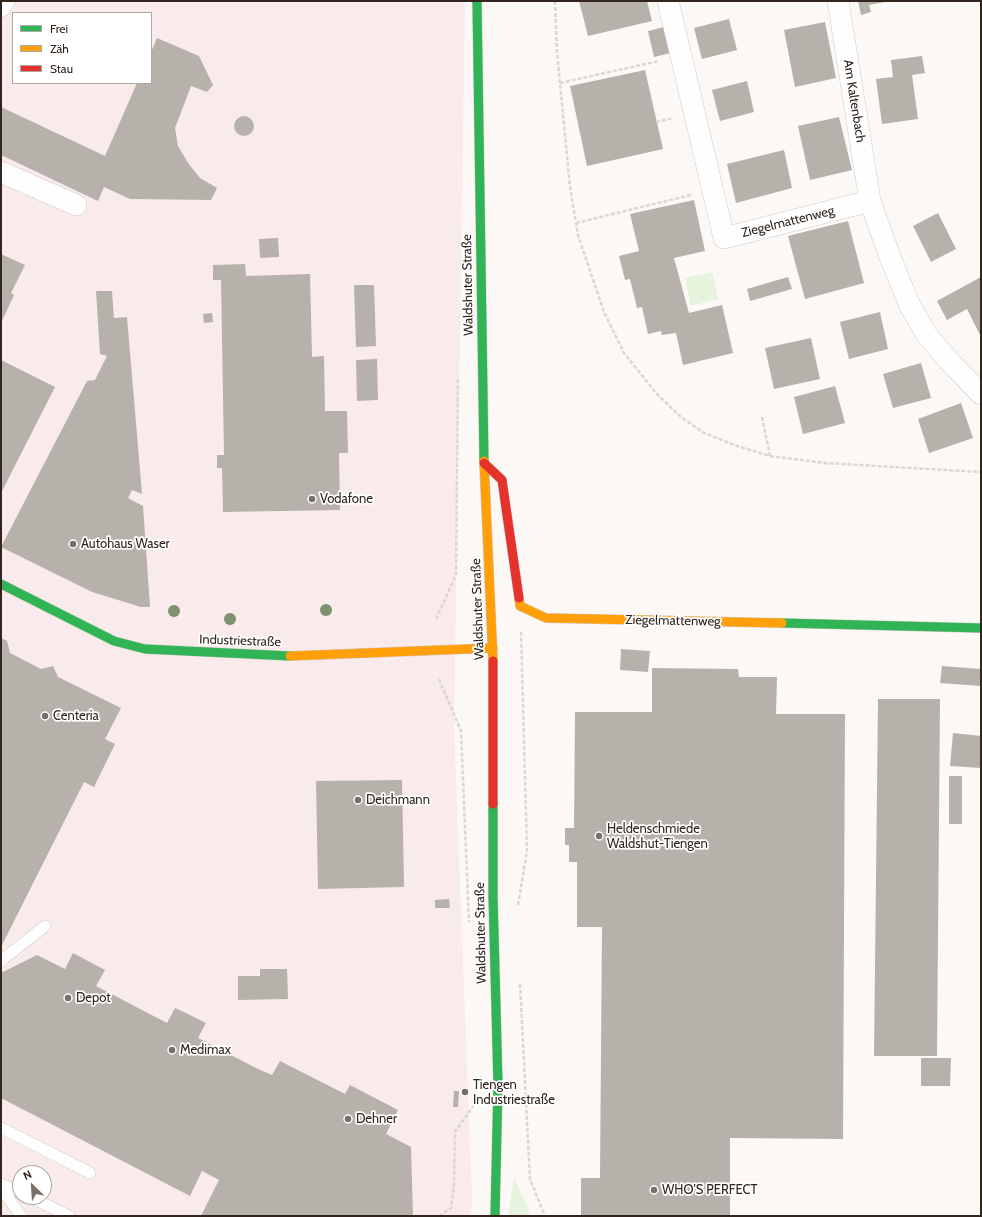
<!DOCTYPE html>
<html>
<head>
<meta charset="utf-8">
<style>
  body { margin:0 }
  #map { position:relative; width:982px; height:1217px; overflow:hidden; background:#fbf8f5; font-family:Cabin,sans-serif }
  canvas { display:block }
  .frame { position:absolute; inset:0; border:2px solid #31251d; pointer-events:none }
  .legend { position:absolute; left:12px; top:12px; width:140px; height:72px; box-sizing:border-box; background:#fff; border:1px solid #ada8a5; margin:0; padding:5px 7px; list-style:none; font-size:12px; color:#31251d }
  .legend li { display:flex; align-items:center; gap:8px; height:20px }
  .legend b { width:20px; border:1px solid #ada8a5 }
  .north { position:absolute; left:12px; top:1165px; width:40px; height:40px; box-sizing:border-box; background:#fff; border:1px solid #ada8a5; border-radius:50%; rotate:335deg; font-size:11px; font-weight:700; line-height:16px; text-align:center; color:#31251d }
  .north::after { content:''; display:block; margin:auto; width:14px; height:18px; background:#786f69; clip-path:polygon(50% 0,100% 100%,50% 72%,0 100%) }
</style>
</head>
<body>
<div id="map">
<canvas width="982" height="1217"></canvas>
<div class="frame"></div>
<ul class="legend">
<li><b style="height:5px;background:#30b455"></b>Frei</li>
<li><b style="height:5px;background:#ff9f0a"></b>Zäh</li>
<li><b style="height:5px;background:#e5322d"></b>Stau</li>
</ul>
<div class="north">N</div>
</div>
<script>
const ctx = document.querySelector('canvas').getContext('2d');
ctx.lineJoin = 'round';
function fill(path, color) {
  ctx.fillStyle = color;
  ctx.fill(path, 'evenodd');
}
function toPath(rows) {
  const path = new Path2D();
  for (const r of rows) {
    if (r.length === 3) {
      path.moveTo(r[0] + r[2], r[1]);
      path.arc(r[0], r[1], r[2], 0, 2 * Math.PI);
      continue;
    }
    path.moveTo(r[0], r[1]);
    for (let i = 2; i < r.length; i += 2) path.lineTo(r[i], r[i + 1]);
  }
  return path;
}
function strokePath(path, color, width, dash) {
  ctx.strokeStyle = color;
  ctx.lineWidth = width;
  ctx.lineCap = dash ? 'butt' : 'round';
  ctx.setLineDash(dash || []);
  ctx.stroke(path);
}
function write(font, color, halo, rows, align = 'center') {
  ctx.font = font + ' Cabin,sans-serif';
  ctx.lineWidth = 3.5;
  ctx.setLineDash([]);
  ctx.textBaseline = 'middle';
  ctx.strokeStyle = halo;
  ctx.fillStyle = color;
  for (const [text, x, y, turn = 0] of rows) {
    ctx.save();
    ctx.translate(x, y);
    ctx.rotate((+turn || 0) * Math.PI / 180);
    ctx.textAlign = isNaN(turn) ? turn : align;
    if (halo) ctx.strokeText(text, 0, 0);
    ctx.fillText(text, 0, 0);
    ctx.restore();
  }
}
fill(toPath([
  [1,1,465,1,454,727,472,1198,471,1216,1,1216],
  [13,13,151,13,151,83,13,83],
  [20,1173,44,1173,44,1197,20,1197]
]), '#f9ebeb');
fill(toPath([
  [712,272,718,299,691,306,685,278],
  [514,1179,524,1199,530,1216,508,1216]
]), '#e6f4dd');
fill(toPath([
  [579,1,647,1,652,21,588,36],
  [858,1,885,1,885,2,869,5,871,12,861,15],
  [729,19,737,50,702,59,694,28],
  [825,22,836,78,795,87,784,30],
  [664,27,671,53,654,57,648,31],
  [157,38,199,56,213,85,207,92,191,86,175,128,178,146,188,163,200,178,217,188,211,200,130,199,104,187,98,201,1,155,1,107,105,156,137,83,151,83,151,52],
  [922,56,925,73,912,75,918,119,882,124,876,79,893,77,891,60],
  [645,70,663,149,587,166,570,86],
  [747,81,754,112,720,121,712,90],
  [244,126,10],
  [839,117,852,170,810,180,798,126],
  [784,150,792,188,736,203,727,164],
  [694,200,705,251,674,258,689,313,722,305,733,353,683,365,676,333,662,335,661,331,648,334,642,307,637,308,630,279,625,280,619,256,639,251,630,214],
  [938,213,956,249,931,262,913,226],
  [848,221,864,283,805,299,788,236],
  [278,238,279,257,260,258,259,239],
  [1,254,25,265,11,293,14,295,1,323],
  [245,264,246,276,310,274,312,357,324,356,325,411,347,411,348,453,339,453,340,510,223,512,222,468,217,468,217,455,224,455,221,280,213,280,213,265],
  [788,277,792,289,750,301,747,289],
  [981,277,981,337,967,309,947,320,937,301],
  [354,285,374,285,376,346,356,347],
  [96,291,112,291,114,318,127,317,142,494,132,490,128,498,143,506,150,607,141,607,92,592,1,547,87,381,95,380,107,356,100,354],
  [880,312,888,349,849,359,840,322],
  [212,313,213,322,204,323,203,314],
  [811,338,820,379,774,389,765,348],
  [377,359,378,400,357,401,356,360],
  [1,360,55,387,1,493],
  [921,363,931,398,893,408,883,374],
  [835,386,845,423,803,434,794,397],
  [961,403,973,438,929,453,918,419],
  [1,638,7,641,10,653,41,669,53,666,58,677,121,708,105,739,115,744,94,787,84,782,1,947],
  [621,649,650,651,648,672,620,670],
  [942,666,981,669,981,686,940,683],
  [652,668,738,669,739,677,777,677,776,714,845,714,843,1139,730,1138,730,1216,581,1216,581,1178,600,1178,602,927,577,927,577,862,569,862,569,845,565,845,565,828,574,828,575,712,652,712],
  [878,699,940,699,937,1056,874,1056],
  [953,733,981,736,981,768,950,766],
  [949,776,962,776,962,824,949,824],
  [402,780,404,887,318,889,316,781],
  [449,899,450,908,435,908,435,900],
  [73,953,105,970,96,986,167,1023,175,1008,190,1015,206,1023,198,1038,256,1068,272,1075,280,1061,345,1094,350,1085,398,1110,386,1134,411,1147,413,1216,201,1216,219,1180,202,1171,190,1196,1,1098,1,973,37,955,65,969],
  [260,969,287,969,288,999,238,1000,238,976,260,976],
  [921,1058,951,1058,950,1086,921,1086],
  [454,1091,459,1091,458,1107,453,1107]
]), '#b6b1ab');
const lane = toPath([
  [1,961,45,926],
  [1,1128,90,1173],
  [1,1184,20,1192],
  [1,1188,21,1216],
  [30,1197,69,1216]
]);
const street = toPath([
  [668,1,724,238,870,201],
  [838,1,870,201,890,257,910,306,927,335,949,361,981,394],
  [1,6,4,1],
  [1,172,76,205]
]);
const fast = toPath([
  [477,1,484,461],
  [1,584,114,641,145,649,290,656],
  [782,623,981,628],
  [493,804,493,896,498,1084,495,1216]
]);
const slow = toPath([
  [484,461,493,661],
  [519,598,520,606,546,618,782,623],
  [290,656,493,648]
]);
const jam = toPath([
  [484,463,502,480,519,598],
  [493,661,493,804]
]);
strokePath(lane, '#d1cac5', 12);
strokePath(street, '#d1cac5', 22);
strokePath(fast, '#d1cac5', 10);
strokePath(slow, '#d1cac5', 10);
strokePath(jam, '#d1cac5', 10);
strokePath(toPath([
  [555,1,557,52,570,187,578,235,604,312,624,353,657,394,681,417,704,433,737,446,770,456,825,463,981,472],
  [560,83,659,61],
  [656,122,674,118],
  [576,223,691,195],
  [762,417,770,456],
  [436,619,456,575,458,377],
  [439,679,461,731,469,922],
  [518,905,527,851,521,631],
  [520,984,530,1179,545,1216],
  [439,1216,451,1208,454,1184,455,1132,473,1106]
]), '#d9d7d6', 2.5, [4, 2]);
strokePath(lane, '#fefefe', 11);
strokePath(street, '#fefefe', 21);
strokePath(fast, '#30b455', 9);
strokePath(slow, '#ff9f0a', 9);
strokePath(jam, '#e5322d', 9);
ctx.fillStyle = '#7d916f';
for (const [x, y] of [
  [326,610],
  [174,611],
  [230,619]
]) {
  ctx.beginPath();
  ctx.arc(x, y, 6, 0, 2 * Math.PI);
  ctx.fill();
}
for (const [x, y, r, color] of [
  [312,499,4,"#786f69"],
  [73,544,4,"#786f69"],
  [45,716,4,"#786f69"],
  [358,800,4,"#786f69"],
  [599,836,4,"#786f69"],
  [68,998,4,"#786f69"],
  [172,1050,4,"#786f69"],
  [465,1092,4,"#786f69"],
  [348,1119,4,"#786f69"],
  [654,1190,4,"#786f69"]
]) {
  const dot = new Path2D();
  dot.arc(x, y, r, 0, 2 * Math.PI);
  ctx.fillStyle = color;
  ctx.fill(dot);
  strokePath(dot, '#fff', 1.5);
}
write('13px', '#31251d', '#fff', [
  ["Am Kaltenbach",854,101,81],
  ["Ziegelmattenweg",788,222,-14],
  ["Waldshuter Straße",468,285,-91],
  ["Waldshuter Straße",478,609,-92],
  ["Ziegelmattenweg",673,621,1],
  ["Industriestraße",240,641,2],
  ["Waldshuter Straße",481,933,-91]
]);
write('13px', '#31251d', '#fff', [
  ["Vodafone",320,499],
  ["Autohaus Waser",81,544],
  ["Centeria",53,716],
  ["Deichmann",366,800],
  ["Heldenschmiede",607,829],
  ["Waldshut-Tiengen",607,844],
  ["Depot",76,998],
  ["Medimax",180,1050],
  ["Tiengen",473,1085],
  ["Industriestraße",473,1100],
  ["Dehner",356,1119],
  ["WHO'S PERFECT",662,1190]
], 'left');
</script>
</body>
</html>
